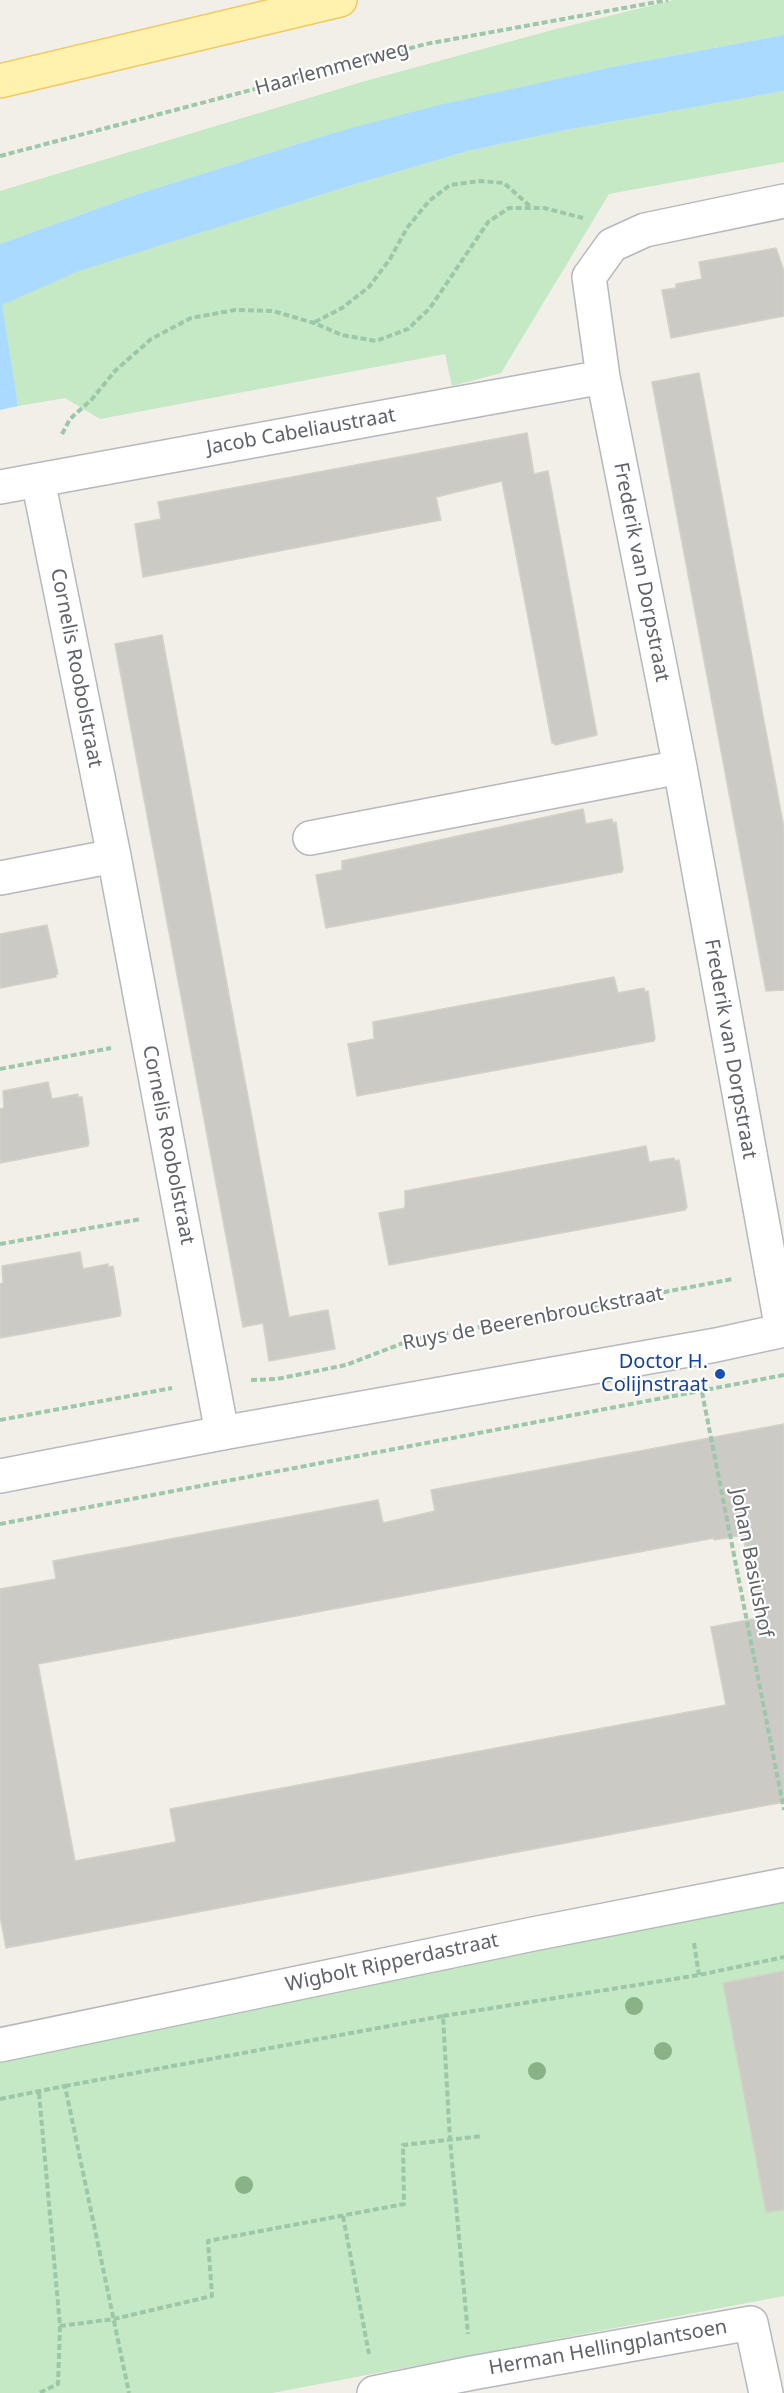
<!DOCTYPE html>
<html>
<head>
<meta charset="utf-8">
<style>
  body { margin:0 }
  canvas { display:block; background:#f1efe8 }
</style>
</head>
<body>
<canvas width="784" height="2393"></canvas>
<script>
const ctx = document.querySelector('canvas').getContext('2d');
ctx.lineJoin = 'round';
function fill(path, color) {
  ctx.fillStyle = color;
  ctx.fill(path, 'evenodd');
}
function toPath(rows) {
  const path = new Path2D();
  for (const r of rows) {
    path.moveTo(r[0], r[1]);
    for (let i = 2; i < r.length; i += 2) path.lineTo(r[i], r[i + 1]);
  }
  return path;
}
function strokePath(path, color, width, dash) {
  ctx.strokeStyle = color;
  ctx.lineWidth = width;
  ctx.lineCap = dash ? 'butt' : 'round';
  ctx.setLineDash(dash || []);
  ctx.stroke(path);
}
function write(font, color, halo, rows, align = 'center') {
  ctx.font = font + ' "Noto Sans",sans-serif';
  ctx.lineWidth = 4.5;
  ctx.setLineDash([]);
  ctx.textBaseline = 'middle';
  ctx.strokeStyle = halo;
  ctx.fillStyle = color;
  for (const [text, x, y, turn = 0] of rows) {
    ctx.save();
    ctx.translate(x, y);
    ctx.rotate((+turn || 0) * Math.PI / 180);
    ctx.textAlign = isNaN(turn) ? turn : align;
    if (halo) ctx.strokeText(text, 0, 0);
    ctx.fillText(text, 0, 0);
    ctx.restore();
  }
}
fill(toPath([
  [674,0,784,0,784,35,617,66,333,133,138,194,0,244,0,191,362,82,556,29],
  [784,91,784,162,609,194,501,373,452,386,445,354,100,419,65,398,18,406,1,305,78,271,346,187,468,151,566,130],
  [784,1902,784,2296,272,2393,0,2393,0,2049]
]), '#c5e8c5');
fill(toPath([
  [784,35,784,91,566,130,468,151,346,187,79,271,2,305,18,406,0,410,0,244,138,194,333,133,435,106,617,66]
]), '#aadaff');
const building = toPath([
  [776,248,784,271,784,316,671,338,662,290,676,288,676,284,702,279,699,262,776,248],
  [699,373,784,828,784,990,766,991,652,382,699,373],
  [527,433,534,474,548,471,597,735,555,745,554,743,552,743,502,481,436,497,441,520,143,577,135,524,161,519,158,502,527,433],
  [162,635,289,1317,328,1310,335,1349,269,1361,263,1323,243,1327,115,644,162,635],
  [583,809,586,824,612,819,613,823,616,822,623,869,622,872,326,928,316,875,342,870,342,861,583,809],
  [47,925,58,974,56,974,56,977,0,988,0,934,47,925],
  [614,977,618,993,644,988,645,992,648,991,655,1038,654,1041,357,1096,348,1044,374,1039,373,1022,614,977],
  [48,1082,52,1099,78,1094,78,1097,82,1097,89,1143,88,1146,0,1163,0,1109,4,1108,3,1091,48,1082],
  [646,1146,649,1162,674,1158,675,1161,679,1160,687,1207,685,1210,389,1265,379,1213,405,1208,405,1191,646,1146],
  [80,1252,83,1269,108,1264,108,1267,113,1266,121,1313,120,1316,0,1338,0,1284,3,1283,2,1266,80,1252],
  [784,1424,784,1802,6,1948,0,1916,0,1589,56,1579,53,1561,378,1500,383,1523,435,1511,431,1490,784,1424],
  [743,1535,759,1618,711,1627,726,1705,170,1809,176,1842,75,1861,38,1664,714,1538,714,1540,743,1535],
  [784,1971,784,2210,766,2212,723,1983,784,1971]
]);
fill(building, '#cccac5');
strokePath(building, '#d6d1c6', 1.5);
const street = toPath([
  [38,480,114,856,222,1433],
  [0,487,603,377],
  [310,838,680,767],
  [0,878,114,856],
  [782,1330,680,767,603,377,589,277,612,245,645,230,784,201],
  [0,2045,533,1934,784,1885],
  [374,2393,472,2373,751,2323,766,2393]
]);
const secondary = toPath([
  [0,1476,222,1433,716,1345,784,1330]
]);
const primary = toPath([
  [0,81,340,0]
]);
strokePath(street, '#b5b8bc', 36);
strokePath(secondary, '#b6babf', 36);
strokePath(primary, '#f2c960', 36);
strokePath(toPath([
  [0,156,426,44,668,0],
  [315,322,342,308,369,287,390,259,407,228,429,201,450,185,480,181,504,183,532,208],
  [62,434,70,419,92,399,115,371,151,339,191,318,235,310,273,311,314,323,342,335,376,341,408,329,430,308,488,222,509,208,544,208,583,218],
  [0,1069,111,1048],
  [0,1244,141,1219],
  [251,1380,277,1379,346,1365,411,1340,733,1279],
  [702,1392,784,1810],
  [0,1420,172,1388],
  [0,1524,784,1375],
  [694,1943,699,1975],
  [443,2016,699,1975,784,1957],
  [65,2086,443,2016,450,2140,468,2334],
  [39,2093,60,2326,58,2384,39,2393],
  [0,2099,65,2086,129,2393],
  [343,2216,369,2354],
  [60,2326,114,2319,212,2296,208,2241,404,2204,403,2145,483,2136]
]), '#9cc7a9', 4, [6, 3]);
strokePath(street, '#fff', 33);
strokePath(secondary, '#fff', 33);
strokePath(primary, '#fff2af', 33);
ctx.fillStyle = '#89b387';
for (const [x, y] of [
  [634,2006],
  [663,2051],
  [537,2071],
  [244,2185]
]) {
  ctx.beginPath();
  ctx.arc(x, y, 9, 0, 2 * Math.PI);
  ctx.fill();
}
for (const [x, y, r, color] of [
  [720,1374,6,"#1a4fb4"]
]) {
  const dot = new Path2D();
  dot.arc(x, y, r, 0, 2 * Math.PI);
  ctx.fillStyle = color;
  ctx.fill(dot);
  strokePath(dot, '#fff', 2);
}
write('20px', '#5f6368', '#fff', [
  ["Haarlemmerweg",332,69,-15],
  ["Jacob Cabeliaustraat",301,432,-10],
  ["Frederik van Dorpstraat",641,572,79],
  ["Cornelis Roobolstraat",76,668,79],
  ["Frederik van Dorpstraat",730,1049,80],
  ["Cornelis Roobolstraat",168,1145,79],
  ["Ruys de Beerenbrouckstraat",533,1319,-11],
  ["Johan Basiushof",751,1563,79],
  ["Wigbolt Ripperdastraat",392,1963,-12],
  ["Herman Hellingplantsoen",608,2348,-10]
]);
write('20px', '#164399', '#fff', [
  ["Doctor H.",708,1362],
  ["Colijnstraat",708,1385]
], 'right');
</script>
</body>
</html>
